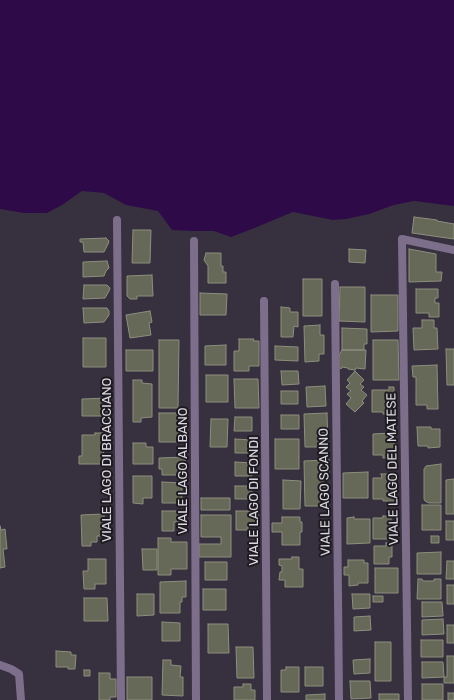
<!DOCTYPE html>
<html>
<head>
<meta charset="utf-8">
<style>
  body { margin:0 }
  canvas { display:block; background:#37303e }
</style>
</head>
<body>
<canvas width="454" height="700"></canvas>
<script>
const ctx = document.querySelector('canvas').getContext('2d');
ctx.lineJoin = 'round';
function fill(path, color) {
  ctx.fillStyle = color;
  ctx.fill(path, 'evenodd');
}
function toPath(rows) {
  const path = new Path2D();
  for (const r of rows) {
    path.moveTo(r[0], r[1]);
    for (let i = 2; i < r.length; i += 2) path.lineTo(r[i], r[i + 1]);
  }
  return path;
}
function strokePath(path, color, width, dash) {
  ctx.strokeStyle = color;
  ctx.lineWidth = width;
  ctx.lineCap = dash ? 'butt' : 'round';
  ctx.setLineDash(dash || []);
  ctx.stroke(path);
}
function write(font, color, halo, rows, align = 'center') {
  ctx.font = font + ' Rubik,sans-serif';
  ctx.lineWidth = 4;
  ctx.setLineDash([]);
  ctx.textBaseline = 'middle';
  ctx.strokeStyle = halo;
  ctx.fillStyle = color;
  for (const [text, x, y, turn = 0] of rows) {
    ctx.save();
    ctx.translate(x, y);
    ctx.rotate((+turn || 0) * Math.PI / 180);
    ctx.textAlign = isNaN(turn) ? turn : align;
    if (halo) ctx.strokeText(text, 0, 0);
    ctx.fillText(text, 0, 0);
    ctx.restore();
  }
}
fill(toPath([
  [0,0,454,0,454,206,414,201,394,205,369,214,346,219,333,220,293,212,252,229,231,237,214,231,193,231,172,230,158,211,126,205,104,193,82,191,62,205,47,213,24,213,0,209]
]), '#2f0a49');
const building = toPath([
  [414,217,437,220,437,221,454,224,454,239,412,233,414,217],
  [133,230,151,230,150,263,132,263,133,230],
  [106,238,109,241,108,244,104,252,84,252,83,242,80,242,80,239,106,238],
  [349,249,366,250,365,263,349,262,349,249],
  [409,249,436,254,436,272,442,272,441,281,409,282,409,249],
  [206,253,221,253,221,266,223,266,223,272,226,272,226,283,208,283,208,266,204,260,206,253],
  [107,261,109,268,106,271,104,276,83,277,83,262,107,261],
  [152,275,153,296,137,296,137,299,130,299,127,296,127,276,152,275],
  [303,279,322,279,322,316,303,316,303,279],
  [84,285,107,285,110,288,109,291,105,298,83,299,84,285],
  [340,287,365,287,365,322,339,321,340,287],
  [416,289,438,289,438,298,435,298,435,303,439,303,439,317,429,317,429,313,416,313,416,289],
  [200,293,227,294,226,315,200,315,200,293],
  [371,295,398,295,398,331,371,332,371,295],
  [281,307,290,308,290,312,298,312,298,327,294,326,293,337,281,337,281,307],
  [83,308,107,308,109,311,109,315,104,322,84,323,83,308],
  [150,311,152,322,149,323,151,335,130,338,126,315,150,311],
  [422,320,434,320,434,328,437,328,438,349,414,350,413,328,422,328,422,320],
  [320,325,320,335,324,335,324,354,319,354,319,361,305,362,304,326,320,325],
  [342,328,367,329,367,344,364,344,364,350,342,350,342,328],
  [83,338,106,338,106,367,83,367,83,338],
  [239,339,254,339,253,341,259,341,259,366,249,366,249,371,234,371,234,351,239,351,239,339],
  [159,340,179,340,178,408,159,408,159,340],
  [373,340,398,340,399,380,373,380,373,340],
  [226,345,226,365,205,365,205,346,226,345],
  [275,346,298,347,298,361,275,360,275,346],
  [446,349,454,349,454,385,447,385,446,349],
  [126,350,153,350,153,371,126,371,126,350],
  [342,350,366,350,365,369,356,368,355,370,348,369,348,368,342,367,341,369,338,366,338,357,342,350],
  [437,365,438,409,427,409,427,405,416,405,416,377,413,377,412,366,437,365],
  [281,371,298,371,299,384,282,385,281,371],
  [355,371,364,380,360,384,364,387,361,390,367,395,362,401,364,403,355,412,346,404,351,398,347,394,351,391,346,387,350,383,347,380,355,371],
  [206,375,228,375,228,402,206,402,206,375],
  [234,379,258,379,259,408,235,408,234,379],
  [133,380,142,380,142,383,152,384,152,417,141,418,141,422,133,422,133,380],
  [325,386,326,406,307,407,306,387,325,386],
  [389,387,394,387,394,414,383,414,383,412,372,412,372,390,389,390,389,387],
  [281,391,298,391,298,404,281,404,281,391],
  [108,398,108,416,82,416,82,399,108,398],
  [159,413,181,413,181,442,159,442,159,413],
  [327,413,328,447,305,447,304,414,327,413],
  [281,415,299,415,299,429,281,429,281,415],
  [235,417,252,417,252,431,234,431,235,417],
  [211,419,228,419,227,447,210,447,211,419],
  [417,427,431,427,431,429,440,429,440,447,428,448,428,446,418,446,417,427],
  [390,431,395,431,395,457,383,458,383,455,373,455,373,434,390,433,390,431],
  [95,433,103,433,104,464,79,464,79,456,82,456,82,435,95,435,95,433],
  [235,439,252,440,252,453,235,453,235,439],
  [275,439,299,439,299,469,275,469,275,439],
  [133,443,146,443,146,447,153,447,153,464,133,464,133,443],
  [185,457,185,469,182,469,182,475,162,475,162,469,159,469,159,458,185,457],
  [329,460,329,480,323,480,323,487,325,487,326,506,305,506,304,461,329,460],
  [235,462,252,463,252,476,235,476,235,462],
  [441,464,441,503,429,503,425,501,424,499,424,469,426,466,441,464],
  [368,472,368,498,343,498,343,473,368,472],
  [381,474,395,474,395,501,383,501,383,499,373,499,373,478,382,478,381,474],
  [133,476,152,476,152,498,143,498,143,504,133,503,133,476],
  [454,479,454,514,446,514,446,480,454,479],
  [283,480,301,481,300,509,283,509,283,480],
  [162,482,182,483,182,503,162,503,162,482],
  [235,486,252,486,252,499,235,499,235,486],
  [201,498,230,498,230,510,201,510,201,498],
  [422,505,441,505,441,530,422,530,422,505],
  [162,511,181,511,181,522,174,522,174,531,162,531,162,511],
  [236,511,258,511,258,522,248,523,248,530,236,530,236,511],
  [104,514,105,536,97,536,97,542,91,542,91,546,82,546,81,515,104,514],
  [201,515,231,515,231,557,199,557,199,544,221,544,221,537,201,537,201,515],
  [383,516,391,516,391,539,373,539,373,518,383,518,383,516],
  [282,517,300,517,300,522,302,522,302,532,300,532,300,545,282,545,282,532,272,532,272,523,282,523,282,517],
  [354,517,354,519,370,519,370,543,347,544,347,518,354,517],
  [446,521,454,521,454,540,446,540,446,521],
  [0,526,1,530,5,529,7,549,3,549,5,567,0,568,0,526],
  [431,536,439,536,439,543,431,543,431,536],
  [158,538,171,538,171,542,187,542,187,569,171,569,171,575,158,575,158,538],
  [386,543,392,543,392,557,389,557,389,564,374,564,374,546,386,546,386,543],
  [142,549,157,549,157,570,143,570,142,549],
  [441,552,441,574,417,574,417,553,441,552],
  [292,557,299,557,299,569,303,569,303,587,285,587,285,580,279,580,280,572,282,572,282,566,279,565,279,559,292,559,292,557],
  [88,559,106,559,106,584,95,584,95,589,84,589,83,571,88,571,88,559],
  [348,560,364,560,364,563,368,563,368,583,358,583,358,585,349,586,349,575,344,575,344,567,348,567,348,560],
  [447,561,454,561,454,579,446,579,447,561],
  [205,562,227,562,227,580,205,580,205,562],
  [375,568,398,568,398,593,375,593,375,568],
  [418,579,422,579,423,581,434,581,434,579,441,579,441,599,417,599,418,579],
  [186,581,186,597,182,597,182,602,180,602,180,613,160,613,160,582,186,581],
  [447,585,454,585,454,604,447,604,447,585],
  [203,589,226,589,226,610,203,610,203,589],
  [137,594,154,594,154,615,137,616,137,594],
  [352,594,370,594,370,608,353,609,352,594],
  [373,596,383,596,383,602,373,602,373,596],
  [84,598,107,598,108,621,84,621,84,598],
  [422,602,442,602,443,616,422,617,422,602],
  [370,616,371,630,354,631,354,617,370,616],
  [443,619,444,634,422,635,422,620,443,619],
  [162,622,180,623,180,641,162,641,162,622],
  [208,624,228,624,229,653,208,653,208,624],
  [447,625,454,625,454,643,447,643,447,625],
  [421,640,443,640,443,657,421,657,421,640],
  [375,642,391,642,391,681,375,681,375,642],
  [236,647,253,647,254,678,237,678,236,647],
  [56,651,71,652,71,655,76,655,75,669,68,669,68,667,56,667,56,651],
  [447,656,454,656,454,683,444,683,444,677,447,677,447,656],
  [370,659,370,673,354,674,353,660,370,659],
  [163,660,171,660,171,665,181,666,180,677,183,677,183,696,162,695,163,660],
  [422,662,443,662,444,677,422,678,422,662],
  [286,667,299,667,299,692,281,692,281,670,286,670,286,667],
  [305,667,323,667,323,686,305,686,305,667],
  [84,670,90,670,90,676,84,676,84,670],
  [99,673,110,673,110,679,116,679,116,697,110,697,110,700,99,700,99,673],
  [127,677,152,677,152,700,127,700,127,677],
  [350,681,370,681,371,698,351,699,350,681],
  [243,684,251,684,251,690,255,690,255,700,234,700,234,687,243,687,243,684],
  [422,684,443,684,443,700,422,700,422,684],
  [448,693,454,693,454,700,448,700,448,693],
  [325,694,325,700,306,700,306,695,325,694],
  [379,694,399,694,399,700,379,700,379,694]
]);
fill(building, '#666858');
strokePath(building, '#8c8f7d', 1);
strokePath(toPath([
  [117,220,121,700],
  [194,241,196,700],
  [335,284,339,700],
  [264,301,267,700],
  [0,665,11,669,19,674,21,700],
  [408,700,402,239,454,250]
]), '#7d6e8c', 8);
write('13px', '#dcd8e1', '#1d1a20', [
  ["VIALE LAGO DI BRACCIANO",107,460,-90],
  ["VIALE LAGO DEL MATESE",393,469,-91],
  ["VIALE LAGO ALBANO",183,471,-90],
  ["VIALE LAGO SCANNO",325,492,-91],
  ["VIALE LAGO DI FONDI",254,501,-90]
]);
</script>
</body>
</html>
